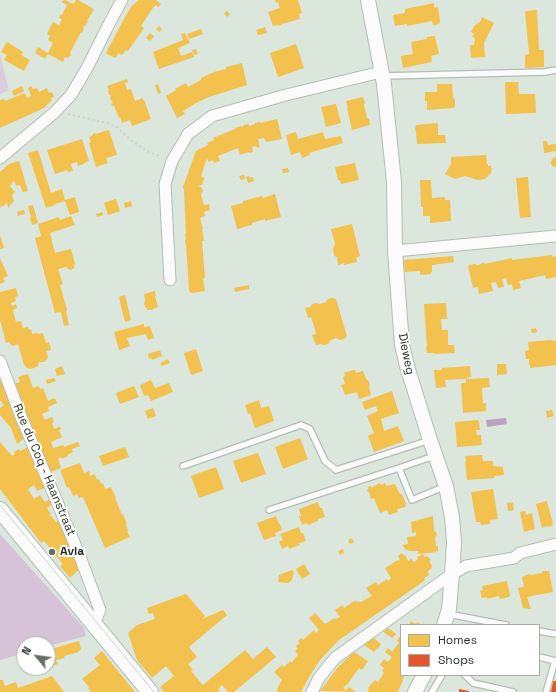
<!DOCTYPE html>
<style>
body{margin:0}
#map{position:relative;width:556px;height:692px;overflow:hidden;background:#dbe7dc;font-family:"Space Grotesk",sans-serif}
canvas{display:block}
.legend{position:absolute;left:400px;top:624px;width:140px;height:52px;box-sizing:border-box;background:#fff;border:1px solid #a8aca9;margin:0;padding:5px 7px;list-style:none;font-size:12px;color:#262f27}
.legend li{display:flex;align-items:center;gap:8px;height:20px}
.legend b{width:20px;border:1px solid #a8aca9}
.north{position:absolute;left:16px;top:636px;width:40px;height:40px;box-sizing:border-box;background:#fff;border:1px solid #a8aca9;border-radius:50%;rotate:299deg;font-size:11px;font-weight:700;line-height:16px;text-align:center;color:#262f27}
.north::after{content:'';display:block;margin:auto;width:14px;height:18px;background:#656f66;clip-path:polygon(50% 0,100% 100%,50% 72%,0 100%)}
</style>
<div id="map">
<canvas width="556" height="692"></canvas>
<ul class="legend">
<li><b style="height:11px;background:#f2c14e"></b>Homes</li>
<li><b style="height:11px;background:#e4572e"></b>Shops</li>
</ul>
<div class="north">N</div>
</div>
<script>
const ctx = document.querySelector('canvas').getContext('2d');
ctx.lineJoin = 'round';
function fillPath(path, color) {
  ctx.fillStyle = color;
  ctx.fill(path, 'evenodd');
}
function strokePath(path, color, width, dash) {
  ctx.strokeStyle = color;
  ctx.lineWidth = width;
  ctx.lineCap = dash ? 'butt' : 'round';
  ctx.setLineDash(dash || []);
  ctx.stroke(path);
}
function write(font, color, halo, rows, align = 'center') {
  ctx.font = font + ' "Space Grotesk",sans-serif';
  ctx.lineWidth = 4;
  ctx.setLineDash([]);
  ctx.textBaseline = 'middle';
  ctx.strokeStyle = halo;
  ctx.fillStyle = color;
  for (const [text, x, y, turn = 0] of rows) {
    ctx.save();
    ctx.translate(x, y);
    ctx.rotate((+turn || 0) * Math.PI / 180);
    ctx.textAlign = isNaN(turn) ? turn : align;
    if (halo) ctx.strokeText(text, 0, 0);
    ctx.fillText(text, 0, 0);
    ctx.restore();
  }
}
fillPath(new Path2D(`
 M0 55 9 90 0 94Z`), '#dccddd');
fillPath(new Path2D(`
 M0 534 84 628 86 636 48 646V644H24V653L0 660Z`), '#d6c3d7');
fillPath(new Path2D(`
 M506 418 507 424 487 427 486 420Z`), '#bca2be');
fillPath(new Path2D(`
 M64 0 67 1 74 4 76 0H78L94 9 87 21 88 22 83 28H84L82 33 81 32 70 53 71 55 69 57 67 58 65 57 63 62 48 54 45 59 35 53 38 47 48 53 53 43 48 40 50 36 47 34 53 22 59 25 62 19 59 18 61 14 62 15 67 5 62 2Z
 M139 0H156L161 4 158 7 156 5 152 9 141 26 144 28 128 51 126 50 122 55 118 53 116 58 107 54 106 53 126 15 132 6Z
 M275 0H298L302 13 299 14 300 19 282 24 280 26 278 25 273 26 268 12 280 8 278 2 276 3Z
 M434 3V8L438 7 440 21 439 24 433 25 432 21 407 26V24L395 26 393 15 405 13V9Z
 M537 10 539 50H544V67L525 68V55L529 54 525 11Z
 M227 11 230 14 227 17 224 13Z
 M482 17 494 23 484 43 485 57 471 58 470 45H474L475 38 472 37 474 34 471 32 475 25 480 22Z
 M159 26 162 29 160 32 156 29Z
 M265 27 267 33 258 35 256 30Z
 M201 29 203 34 189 39 187 34Z
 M150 33 154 36 150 41 146 38Z
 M185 33 190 43 178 48 181 56 192 52 194 57 159 69 153 52 183 40 181 34Z
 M435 36 439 54 431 56 432 62 403 68 401 56 413 54 411 42 427 39V37Z
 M7 42 23 52 21 55 30 60 24 71 4 60 7 55 1 52Z
 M296 44 304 68 278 77 270 53Z
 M196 49 198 54 194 55 192 50Z
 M242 63 247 85 209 97 196 103 183 111 185 114 177 118 166 96 176 90 175 89 186 83 188 87 201 80V78L214 72 226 69V67Z
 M127 79 128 82 125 83 127 90 131 89 135 101 143 98V100H144L151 119 132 126 130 120 122 123 120 117 119 118 114 106H112L111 104 113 103 110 98 111 96 110 95H109L108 91 109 90 107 86Z
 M505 82H518L519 94H535L536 113 506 114Z
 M158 84 161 93 158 94 155 85Z
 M437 84H452L453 98 455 100V106L454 108 427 110V101H425V92H437Z
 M22 86 24 91 14 96 12 91Z
 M31 86 33 89 37 88 39 92 47 88 49 93 52 92 54 97 51 98 52 100 44 108 0 128V100L4 99 5 101 25 93 27 98 31 96 28 88Z
 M363 97 365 103 364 105 367 118 369 119 370 125 352 130 347 108H348L346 101Z
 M336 104 341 123 326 127 321 107Z
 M277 119 282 139 266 142 264 138 258 139 260 147 257 148 256 146 252 147 253 152 249 153V152L240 155 238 148 218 156 220 161 214 163 213 160 208 162 207 158 201 176 203 177 204 179 202 185 198 186 201 187 203 190 202 193 201 195 204 205 209 204 210 210 204 212 205 216 200 218 203 229H202L204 241H202L205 278H203L205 291 191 293 189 290 186 245 185 240H186L185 234H186L184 190 183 187 196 151 208 145 207 143 214 140 213 138 235 129V128L241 126 242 127 244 125 249 124V126L255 124V123L260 122 261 123Z
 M438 123V135H445L446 143 417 144 416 132 415 129 416 125Z
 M109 130 117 155 106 158 108 163 96 167 89 143 91 142 89 137 92 136 93 134 95 133 96 134 104 131H106Z
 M296 132 298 139 323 132 325 139 341 136 343 143 309 153 310 155 302 158 300 152 291 155 286 135Z
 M82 139 89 161 84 163V164L78 166 77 162 71 164 73 171 68 172 67 170 55 174 47 150Z
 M543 141H547L548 145 556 144V151L544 153Z
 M38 150 51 193 62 189 65 200 75 197 79 212 70 215 65 201 55 204V205L46 208 28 153Z
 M486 155 487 164H488V166H491V168H492L491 173 485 179 478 180 465 176 455 179 445 174 451 164V157Z
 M554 157H556V167L552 166 551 162 552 159 554 158Z
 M19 161 28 191 23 192 20 185 16 186 14 180 10 186 15 192 12 195 14 201 8 208 7 202 3 207 2 205 0 208V172L9 164Z
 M355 163 359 180 341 184 340 180H338L335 167Z
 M288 168 289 172 283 173 282 169Z
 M244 175 245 179 241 180 239 176Z
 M249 176 250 178 253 177 254 181 248 183 246 177Z
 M528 177 531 217 520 218 516 178Z
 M420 180H431L432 198 445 197V200H450L451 221 430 223V216H423V207H421Z
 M275 194 281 217 265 221V219L252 223V225L237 229 231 206 243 203V201L262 196 263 198Z
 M116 199 120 211 108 215 104 203Z
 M131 201 132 206 125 208 124 203Z
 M33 205 38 223 32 225 30 218 31 217 28 206Z
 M24 210 25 214 18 216 17 212Z
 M103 212V215L97 217 96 214Z
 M71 216 75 225 50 233 55 253 71 249 75 264 74 265V268L71 270 68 269 66 267 58 269 63 284 60 285 67 310 66 311 69 325 64 326 61 312 55 313 35 238 41 236 38 224 59 217 60 220Z
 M352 224 360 256 356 258 357 262 344 265V263L338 265 337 259 338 257H336L334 255 333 249 335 244 331 229Z
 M0 235 4 248 0 249Z
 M552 255V257L556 256V277L546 279 545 275 519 281 521 288 513 290 512 284 508 285 506 278 502 279 504 287 498 288 496 282 491 283 493 291 479 294 478 287 473 288 468 266H469V265L476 264V265H479L480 264 484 263 485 264 512 258V260Z
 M453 256 454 262 432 265V272L431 273V274L420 275V271L405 272 404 260Z
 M0 258 8 276 3 278 5 282 0 284Z
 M249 285V289L235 292 234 288Z
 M16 288 18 296 15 297 16 301 11 303 12 306 16 304 17 308 13 310 16 322 21 321 23 328 28 327 29 330 31 329 32 334 37 333 38 334 43 333 46 343 49 342 51 350 46 351 48 357 46 360 44 362H39L38 366 34 368 29 369 26 367 25 365H24L18 344 13 346 10 344V342L6 343 0 320V292Z
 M155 291 156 296H155L158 307 153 309V310H147V308L145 307 144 303 145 301 144 294Z
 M125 295 131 320 125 322 119 297Z
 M332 298 336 299 347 336 344 339 340 340 336 338 331 340 328 344 324 345 321 344 316 345 312 335 316 334 314 326 311 317 308 318 305 308 310 307 312 304 316 303 320 304 326 302 328 299Z
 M446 303 447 319H441L442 330H448V345H454L455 353 434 354V353H427L426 347H427L424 304Z
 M144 324V327L150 326 154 338 148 340 146 334 127 338 130 346 119 350 114 332Z
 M536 328 537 332 532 333 531 329Z
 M550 340 556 341V365L530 368V365H529V359H526L525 351 529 350 528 342Z
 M196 349 203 371 191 375 184 353Z
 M160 350 162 356 152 360 151 358 149 359 148 354Z
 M168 359 170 363 162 366 160 363Z
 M497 364H506L507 374 497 375Z
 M62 366 65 374 57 376 55 369Z
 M470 366 471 377H467V379L489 378 490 387 482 388 483 403H486V411L463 413 461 383H466V379L445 380 446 387 436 388 434 370H442V368Z
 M353 370H355L356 373 363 371 366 379 368 380 370 385 369 387 371 395 359 399 357 392 345 395 341 385 345 384 343 377 345 376 344 373Z
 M28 374 33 388 39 386 40 389 43 388 48 401 55 398 57 403 48 407 49 411 42 414 45 420 52 417 54 422 52 423 54 429 60 427 61 429 59 430 62 437 51 442 53 448 63 445 64 447 78 442 80 446 72 449 73 452 67 455 68 456 62 459 61 457 58 459 61 468 48 473 11 385 20 382 18 377Z
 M54 378 56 381 47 384 46 380Z
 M1 380 7 389 5 391 11 399 15 409 12 411 20 421 26 437 17 444 11 428 0 415V408L4 405 0 400V381Z
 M151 380 155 388 169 383 173 392 151 401 148 395 144 396 140 385Z
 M134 386 139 397 120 404 116 393Z
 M392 391 399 413 381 419 384 431 398 426 404 441 374 452 368 436 374 433 367 416 378 411 376 406 365 410 362 402Z
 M259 400 261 408 269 406 274 421 255 428 250 413 248 414 245 405Z
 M153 408 156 416 148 419 145 411Z
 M552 410 554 416 547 418 546 411Z
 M478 420 479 421 480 430H476L477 435H481L482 445 457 447 455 422Z
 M300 438 308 459 283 469 275 447Z
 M0 442 12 456 15 454 14 452 19 449 20 451 28 447 31 455 33 454 47 487 37 491 34 485 28 489 34 499 40 495 45 502 52 498 54 503 47 508 51 514 49 515 50 516H51L56 522 61 519 82 567 70 578 60 566 63 564 61 562 44 541 41 543 0 489Z
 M125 447 129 457 103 466 99 456Z
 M258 453 266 474 241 483 233 461Z
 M482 455 483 461H493V466L503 467 504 475 494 476V478L467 480 465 461H466L465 456Z
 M80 463 84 473 89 471 90 476 95 474 97 480 99 479 101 484 103 483 105 489 111 487 116 498H115L122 515 123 514 127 524H126L128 531H127L130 537 105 548 83 497 79 498 77 494 73 496 69 487 67 488 60 470Z
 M216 467 224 489 199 498 191 476Z
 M380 483 381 485 385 483 386 486 395 484 399 493 401 494 403 496 406 504 405 507 397 509 398 512 389 515 387 510 380 513 374 498 371 499 369 492 367 491 369 486 372 487Z
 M493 489 498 519 490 520V524L481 525 480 522H476L471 492Z
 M547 501 553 524 552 525V526L548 527 547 526 542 528 536 504Z
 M318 502 320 508H322L325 517 318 519V521L308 525 307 523 302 525 299 516H301L299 509Z
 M513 502 514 510 508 511 507 503Z
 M525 511 526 515 532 513 535 529 524 532 520 512Z
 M276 516 279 524H280L282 530 275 533 276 536 264 540 257 523Z
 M433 516 434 531 436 532 437 536 435 537 436 546H438V551H436L437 552 418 554V551H409L408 550H406L402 545 408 544 407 537 416 536V532L412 533 411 522Z
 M299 527 301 533H303L306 541 299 543 300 545 289 549 288 546 282 549 279 541 283 540 280 534Z
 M352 538 354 542 350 544 348 540Z
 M343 549 344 553 340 555 338 551Z
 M402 553 404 556 405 555 408 561 411 559 414 562 418 559 417 557 423 554 425 557 427 556 431 560 429 561 432 566 431 569 428 571 429 575 424 578 425 580 417 586 339 640 320 660 309 677 301 692H277L278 687 282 680 274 672 282 665 284 667 290 661 291 663 298 655 295 651 298 649 296 646 300 643 298 641 301 638 303 640 314 630 316 633 319 630 309 618 315 613 325 624 335 618 336 619 340 617 335 610 343 605 344 608 354 601 361 602 372 596 366 588 376 582 378 585 387 579 388 581 391 578 385 568 398 560 399 561 400 560 398 556Z
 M304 564 310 574 302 579 296 569Z
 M292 570 294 572 292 580 288 583 278 582 279 575Z
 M542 571H549L553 592 527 597 531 609 523 608 518 588 524 587 522 577 529 574 531 575 542 573Z
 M507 581 510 595 509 597 500 599 499 596 487 599V597L482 598 480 591 483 590 482 586Z
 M186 594 205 616 202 619 223 610 227 615 189 647 197 657 188 664 193 670 191 671 203 685 245 650 253 659 267 647 276 657 234 692H228L222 685 218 689 220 692H164L160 687 174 676 166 666 152 678 137 660 128 633 137 625 155 619 153 613 149 614 147 608Z
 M411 621 416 624 417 622 422 625H409Z
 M388 628 396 634 392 638 383 632Z
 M401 635V675H405L402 680 403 681 398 691 396 692H367L369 689 368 688 375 680 378 682 384 673 382 671 384 668 380 665 384 659 388 662 392 657 385 652 388 648 392 652 399 643 397 641Z
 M374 638 381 644 378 649 377 648 374 652 364 645Z
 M79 641 81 649 78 652 64 656 65 658 56 660 58 664 48 667V650Z
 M102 651 122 676 135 692H91L88 688 89 687 82 679 100 665 94 658Z
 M354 652 368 661 362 670 359 668 347 685H346L343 688 346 690 349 687 356 692 320 691 338 667Z
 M52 676 64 692H0V680H3L5 686 16 682 18 688Z`), '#f2c14e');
fillPath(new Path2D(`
 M553 681H556V692H551Z
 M459 689 469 691V692H459Z`), '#e4572e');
const service = new Path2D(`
 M383 76 545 72 556 70
 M183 466 301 425 310 429 325 461 336 470 430 440
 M399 468 434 456
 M269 510 399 468 412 500 446 486
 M448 614 506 625
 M539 631 556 634
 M539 657 556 661
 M465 675 473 683 513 692
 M432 692 442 675
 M546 692 555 661`);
const minor = new Path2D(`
 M0 158 55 112 71 95 87 68 109 24 122 0
 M395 251 556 236
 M170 280 165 184 172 161 188 134 212 116 286 95 381 72
 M0 361 22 419 79 554 100 610 94 624
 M312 692 319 678 335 658 452 574 466 566 514 558 520 553 556 544`);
const tertiary = new Path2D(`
 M368 0 384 84 394 182 395 251 402 345 407 366 430 440 446 486 452 517 454 542 452 574 449 609 444 625
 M415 692 424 675`);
const secondary = new Path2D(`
 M0 510 150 692`);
strokePath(service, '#b3bdb4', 8);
strokePath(minor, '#b3bdb4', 13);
strokePath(tertiary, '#b3bdb4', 16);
strokePath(secondary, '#b3bdb4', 18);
strokePath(new Path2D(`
 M68 114 107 123 117 127 132 141 147 151 162 157`), '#cfd3d0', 2, [2, 3]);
strokePath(service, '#fafbfa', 5.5);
strokePath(minor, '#fafbfa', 11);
strokePath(tertiary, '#fafbfa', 14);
strokePath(secondary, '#fafbfa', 16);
strokePath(new Path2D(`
 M0 505 154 692`), '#cfd3cf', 1);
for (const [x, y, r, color] of [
 [52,552,4,"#656f66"]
]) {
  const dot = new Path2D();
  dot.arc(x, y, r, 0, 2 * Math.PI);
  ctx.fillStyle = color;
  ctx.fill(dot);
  strokePath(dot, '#fff', 1.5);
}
write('12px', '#262f27', '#fff', [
 ["Dieweg",406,354,79],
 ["Rue du Coq - Haanstraat",44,470,67]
]);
write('bold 12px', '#262f27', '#fff', [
 ["Avia",60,552]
], 'left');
</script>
